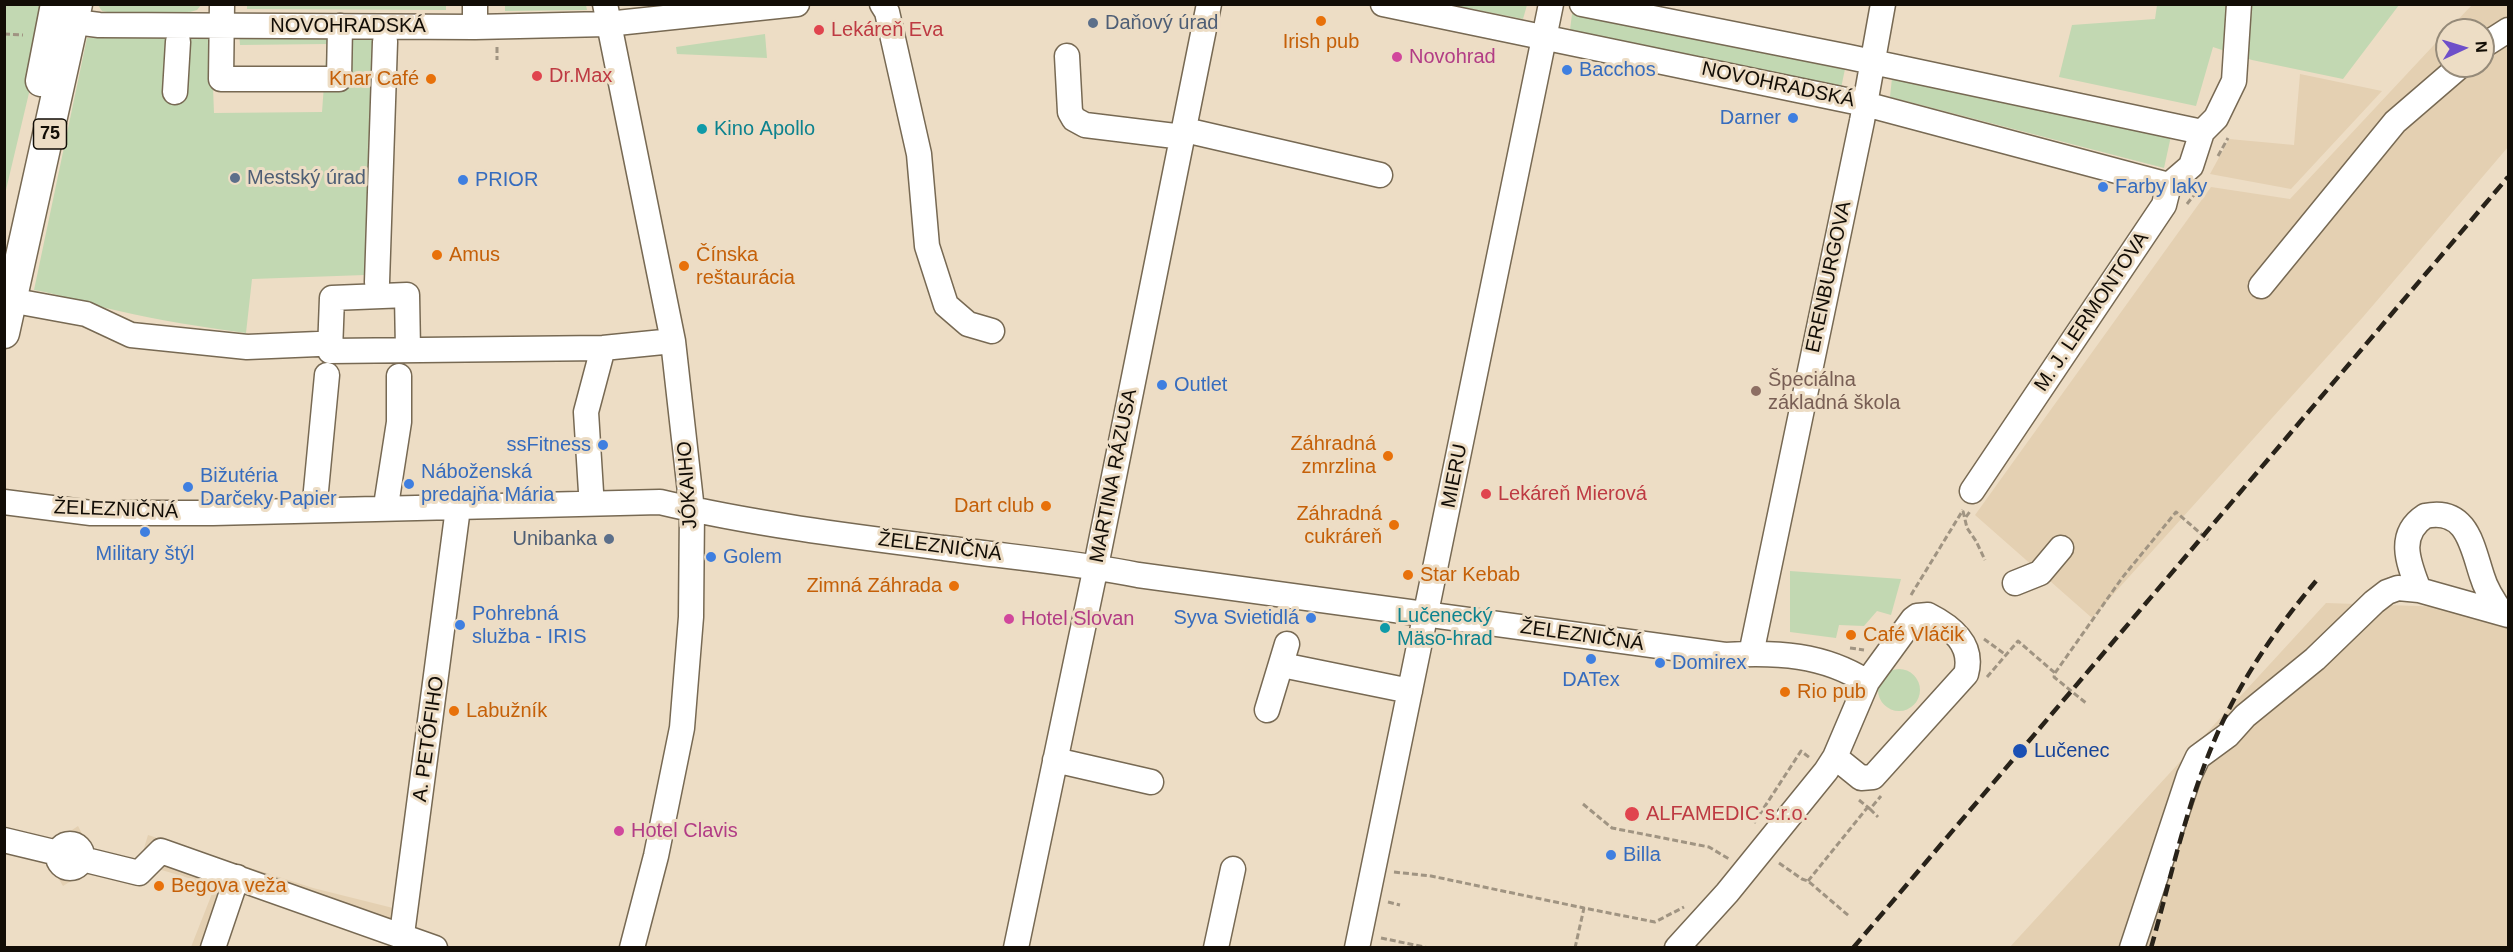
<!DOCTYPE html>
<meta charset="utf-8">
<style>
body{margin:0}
#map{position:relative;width:2513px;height:952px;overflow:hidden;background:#edddc5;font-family:Helvetica,sans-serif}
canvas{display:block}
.frame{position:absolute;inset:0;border:6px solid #120d06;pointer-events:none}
.north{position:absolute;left:2435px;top:18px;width:60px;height:60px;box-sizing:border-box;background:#edddc5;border:2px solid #958a79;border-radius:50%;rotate:86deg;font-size:16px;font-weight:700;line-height:24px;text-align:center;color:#120d06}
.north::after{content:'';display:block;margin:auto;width:21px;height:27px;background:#6e4fc9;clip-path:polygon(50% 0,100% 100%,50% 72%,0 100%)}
</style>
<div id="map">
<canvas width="2513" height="952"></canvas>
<div class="frame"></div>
<div class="north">N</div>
</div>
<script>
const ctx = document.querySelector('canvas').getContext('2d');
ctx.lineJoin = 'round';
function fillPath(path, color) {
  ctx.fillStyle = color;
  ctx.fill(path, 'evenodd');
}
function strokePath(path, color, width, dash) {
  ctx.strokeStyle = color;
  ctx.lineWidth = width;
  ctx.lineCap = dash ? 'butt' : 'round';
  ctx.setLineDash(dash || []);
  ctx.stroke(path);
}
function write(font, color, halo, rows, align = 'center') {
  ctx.font = font + ' Helvetica,sans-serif';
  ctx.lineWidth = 6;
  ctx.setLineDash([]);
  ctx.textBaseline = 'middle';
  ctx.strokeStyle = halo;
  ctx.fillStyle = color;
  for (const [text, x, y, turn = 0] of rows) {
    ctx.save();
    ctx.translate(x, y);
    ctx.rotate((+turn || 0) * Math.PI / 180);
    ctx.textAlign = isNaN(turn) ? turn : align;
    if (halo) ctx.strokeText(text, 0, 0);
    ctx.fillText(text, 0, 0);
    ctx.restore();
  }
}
fillPath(new Path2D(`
 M2472 5H2508V147L2363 317 2092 618 1975 515 2211 187 2290 199 2447 31V66H2483V30H2448Z
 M2300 74 2382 91 2291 189 2210 174 2229 139 2294 145Z
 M2326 603 2508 609V947L2009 948Z
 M78 826 95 858 138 868 148 835 313 888 401 910 399 935 239 888 222 947H191L215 886 155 868 153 878 135 877 92 868 63 886 45 856 48 846Z`), '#e4d0b2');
fillPath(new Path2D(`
 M1523 4 1527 5 1523 19 1452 5Z
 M5 5H45L43 34 5 194Z
 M98 5H201L197 10 190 12H107L102 11Z
 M446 5V10L247 9V5Z
 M505 5H586L587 10 505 11Z
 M2157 5H2399L2343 79 2252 60 2213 47 2196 106 2059 77 2072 25 2155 19Z
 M1572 14 1845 69 1841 88 1570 30Z
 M239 33H375L365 275 252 279 246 333C203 327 161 321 119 311 90 305 63 295 34 290L87 38 211 35 214 113 322 112 327 44 240 45Z
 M765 34 767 58 677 54 676 47Z
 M1892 78 2171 136 2164 168 1890 97Z
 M1790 571 1901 579 1891 615 1877 611 1864 626 1839 625 1836 638 1790 632Z
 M1878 690a21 21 0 1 1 42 0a21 21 0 1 1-42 0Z`), '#c2d8b2');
const minor = new Path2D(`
 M222 4 221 79H339L340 26
 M605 4 673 341 692 510 691 617 682 728 656 856 632 948
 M882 4 887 12 919 154 927 246 946 305 968 324 992 331
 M1383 4 1865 104 2169 185
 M1582 4 1849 57 2202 132
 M60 11 75 22 99 25 475 27 607 24 797 4
 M475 27V4
 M2483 46 2508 30
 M1067 56 1070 112 1074 119 1085 125 1183 137
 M175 92 178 42
 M1185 130 1380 175
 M377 282 385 42
 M2261 286 2395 122 2460 66
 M26 303 86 314 131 335 247 347 318 344
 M408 350 407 295 332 298 330 351 603 348 673 341
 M1972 491 2164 205 2169 185 2191 166 2202 132 2216 118 2234 81 2239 4
 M591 492 586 412 603 348
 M387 499 399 422V376
 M315 501 327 375
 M4 502 91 513H213L660 502C753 524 849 536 944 548 1009 557 1074 562 1138 575L1725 655C1777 652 1823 654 1867 682
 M2015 583 2040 573 2061 548
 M2419 590C2409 564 2396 535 2425 516 2467 507 2472 546 2482 576 2486 590 2494 602 2502 613
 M1751 654 1862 121 1883 4
 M1282 665 1410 691
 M1267 710 1287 644
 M1055 760 1151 782
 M4 840 58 853
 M58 856a12 12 0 1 1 24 0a12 12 0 1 1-24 0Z
 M82 859 139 873 161 851 435 948
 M402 934 458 508
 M213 948 237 877
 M1016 948 1096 566 1209 4
 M1216 948 1233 869
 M1357 948 1551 4
 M1677 948 1727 893 1826 771 1835 757 1867 682 1913 619 1917 616 1928 615C1952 627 1974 645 1966 674L1873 777 1861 778 1835 757
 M2132 948 2189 776 2198 757 2228 735 2245 716 2315 659 2374 602 2387 592 2398 588 2419 590 2508 615`);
const major = new Path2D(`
 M41 81 56 4
 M4 333 77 4`);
strokePath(minor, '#776953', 27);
strokePath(major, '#776953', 33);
strokePath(new Path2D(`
 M4 34 23 35
 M497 47V60
 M2218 156 2228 138
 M2187 204 2198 190
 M1963 511 1967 528 1976 541 1985 560
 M1966 517 1971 510
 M1911 595 1963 510
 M1984 639 2006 655
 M1850 648 1864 650
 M2055 673 2122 578 2176 512 2208 540
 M1987 677 2018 641 2055 673 2054 677 2086 703
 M1859 800 1870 809 1881 796
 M1583 804 1612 828 1709 847 1729 859
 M1870 809 1878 817
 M1754 823 1801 751 1810 758
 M1779 863 1802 879 1808 881 1849 916
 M1394 872 1431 876 1584 908
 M1808 881 1867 808
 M1388 902 1400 905
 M1381 938 1429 948
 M1575 948 1584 908 1655 922 1684 907`), '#a09482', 3, [6, 3]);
strokePath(minor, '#fff', 24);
strokePath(major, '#fff', 30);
strokePath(new Path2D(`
 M1853 948 2508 177
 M2151 948C2170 881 2185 811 2212 746 2237 685 2274 631 2316 581`), '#282219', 4.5, [12, 6]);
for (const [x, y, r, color] of [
 [1321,21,6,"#e8710a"],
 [1093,23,6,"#5c6f8a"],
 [819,30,6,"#e0444e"],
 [1397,57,6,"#d1479c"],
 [1567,70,6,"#3f7fe0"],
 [537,76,6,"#e0444e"],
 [431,79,6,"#e8710a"],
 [1793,118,6,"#3f7fe0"],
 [702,129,6,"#0f9aa8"],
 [235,178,6,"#5c6f8a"],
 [463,180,6,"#3f7fe0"],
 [2103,187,6,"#3f7fe0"],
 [437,255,6,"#e8710a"],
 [684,266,6,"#e8710a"],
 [1162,385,6,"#3f7fe0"],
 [1756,391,6,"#8d6e63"],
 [603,445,6,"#3f7fe0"],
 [1388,456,6,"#e8710a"],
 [409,484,6,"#3f7fe0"],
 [188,487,6,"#3f7fe0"],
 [1486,494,6,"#e0444e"],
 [1046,506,6,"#e8710a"],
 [1394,525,6,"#e8710a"],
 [145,532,6,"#3f7fe0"],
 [609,539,6,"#5c6f8a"],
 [711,557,6,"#3f7fe0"],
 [1408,575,6,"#e8710a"],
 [954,586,6,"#e8710a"],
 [1311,618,6,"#3f7fe0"],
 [1009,619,6,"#d1479c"],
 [460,625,6,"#3f7fe0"],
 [1385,628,6,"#0f9aa8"],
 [1851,635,6,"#e8710a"],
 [1591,659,6,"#3f7fe0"],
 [1660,663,6,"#3f7fe0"],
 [1785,692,6,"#e8710a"],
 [454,711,6,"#e8710a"],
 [2020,751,8,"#1a4fb4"],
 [1632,814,8,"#e0444e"],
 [619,831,6,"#d1479c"],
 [1611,855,6,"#3f7fe0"],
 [159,886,6,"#e8710a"]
]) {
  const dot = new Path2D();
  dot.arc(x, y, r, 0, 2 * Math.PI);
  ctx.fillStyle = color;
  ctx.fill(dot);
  strokePath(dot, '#edddc5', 2);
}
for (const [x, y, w] of [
 [50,134,33]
]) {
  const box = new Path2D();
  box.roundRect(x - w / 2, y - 15, w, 30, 4.5);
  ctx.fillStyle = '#edddc5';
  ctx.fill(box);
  strokePath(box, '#120d06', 1.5);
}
write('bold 18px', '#120d06', null, [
 ["75",50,134]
]);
write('20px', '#4e5e75', '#edddc5', [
 ["Daňový úrad",1105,23],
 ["Mestský úrad",247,178],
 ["Unibanka",597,539,"right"]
], 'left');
write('20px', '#120d06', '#edddc5', [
 ["NOVOHRADSKÁ",348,26],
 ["NOVOHRADSKÁ",1778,85,12],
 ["ERENBURGOVA",1829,277,-78],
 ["M. J. LERMONTOVA",2092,312,-56],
 ["MARTINA RÁZUSA",1114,476,-79],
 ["MIERU",1455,476,-79],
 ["JÓKAIHO",688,485,-94],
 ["ŽELEZNIČNÁ",116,510,2],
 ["ŽELEZNIČNÁ",940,547,7],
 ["ŽELEZNIČNÁ",1582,636,8],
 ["A. PETŐFIHO",429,739,-82]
]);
write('20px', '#be3a42', '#edddc5', [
 ["Lekáreň Eva",831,30],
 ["Dr.Max",549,76],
 ["Lekáreň Mierová",1498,494],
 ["ALFAMEDIC s.r.o.",1646,814]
], 'left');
write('20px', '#c56008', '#edddc5', [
 ["Irish pub",1321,42,"center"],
 ["Knar Café",419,79,"right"],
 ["Amus",449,255],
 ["Čínska",696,255],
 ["reštaurácia",696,278],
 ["Záhradná",1376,444,"right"],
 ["zmrzlina",1376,467,"right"],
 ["Dart club",1034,506,"right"],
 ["Záhradná",1382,514,"right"],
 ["cukráreň",1382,537,"right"],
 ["Star Kebab",1420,575],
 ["Zimná Záhrada",942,586,"right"],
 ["Café Vláčik",1863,635],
 ["Rio pub",1797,692],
 ["Labužník",466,711],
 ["Begova veža",171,886]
], 'left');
write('20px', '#b23c85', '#edddc5', [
 ["Novohrad",1409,57],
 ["Hotel Slovan",1021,619],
 ["Hotel Clavis",631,831]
], 'left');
write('20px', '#366cbe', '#edddc5', [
 ["Bacchos",1579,70],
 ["Darner",1781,118,"right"],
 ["PRIOR",475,180],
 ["Farby laky",2115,187],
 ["Outlet",1174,385],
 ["ssFitness",591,445,"right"],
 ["Náboženská",421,472],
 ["predajňa Mária",421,495],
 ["Bižutéria",200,476],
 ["Darčeky Papier",200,499],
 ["Military štýl",145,554,"center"],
 ["Golem",723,557],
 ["Pohrebná",472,614],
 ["služba - IRIS",472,637],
 ["Syva Svietidlá",1299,618,"right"],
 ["Domirex",1672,663],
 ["DATex",1591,680,"center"],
 ["Billa",1623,855]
], 'left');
write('20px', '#0d838f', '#edddc5', [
 ["Kino Apollo",714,129],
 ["Lučenecký",1397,616],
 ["Mäso-hrad",1397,639]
], 'left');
write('20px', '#785e54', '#edddc5', [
 ["Špeciálna",1768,380],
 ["základná škola",1768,403]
], 'left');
write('20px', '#164399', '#edddc5', [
 ["Lučenec",2034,751]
], 'left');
</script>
